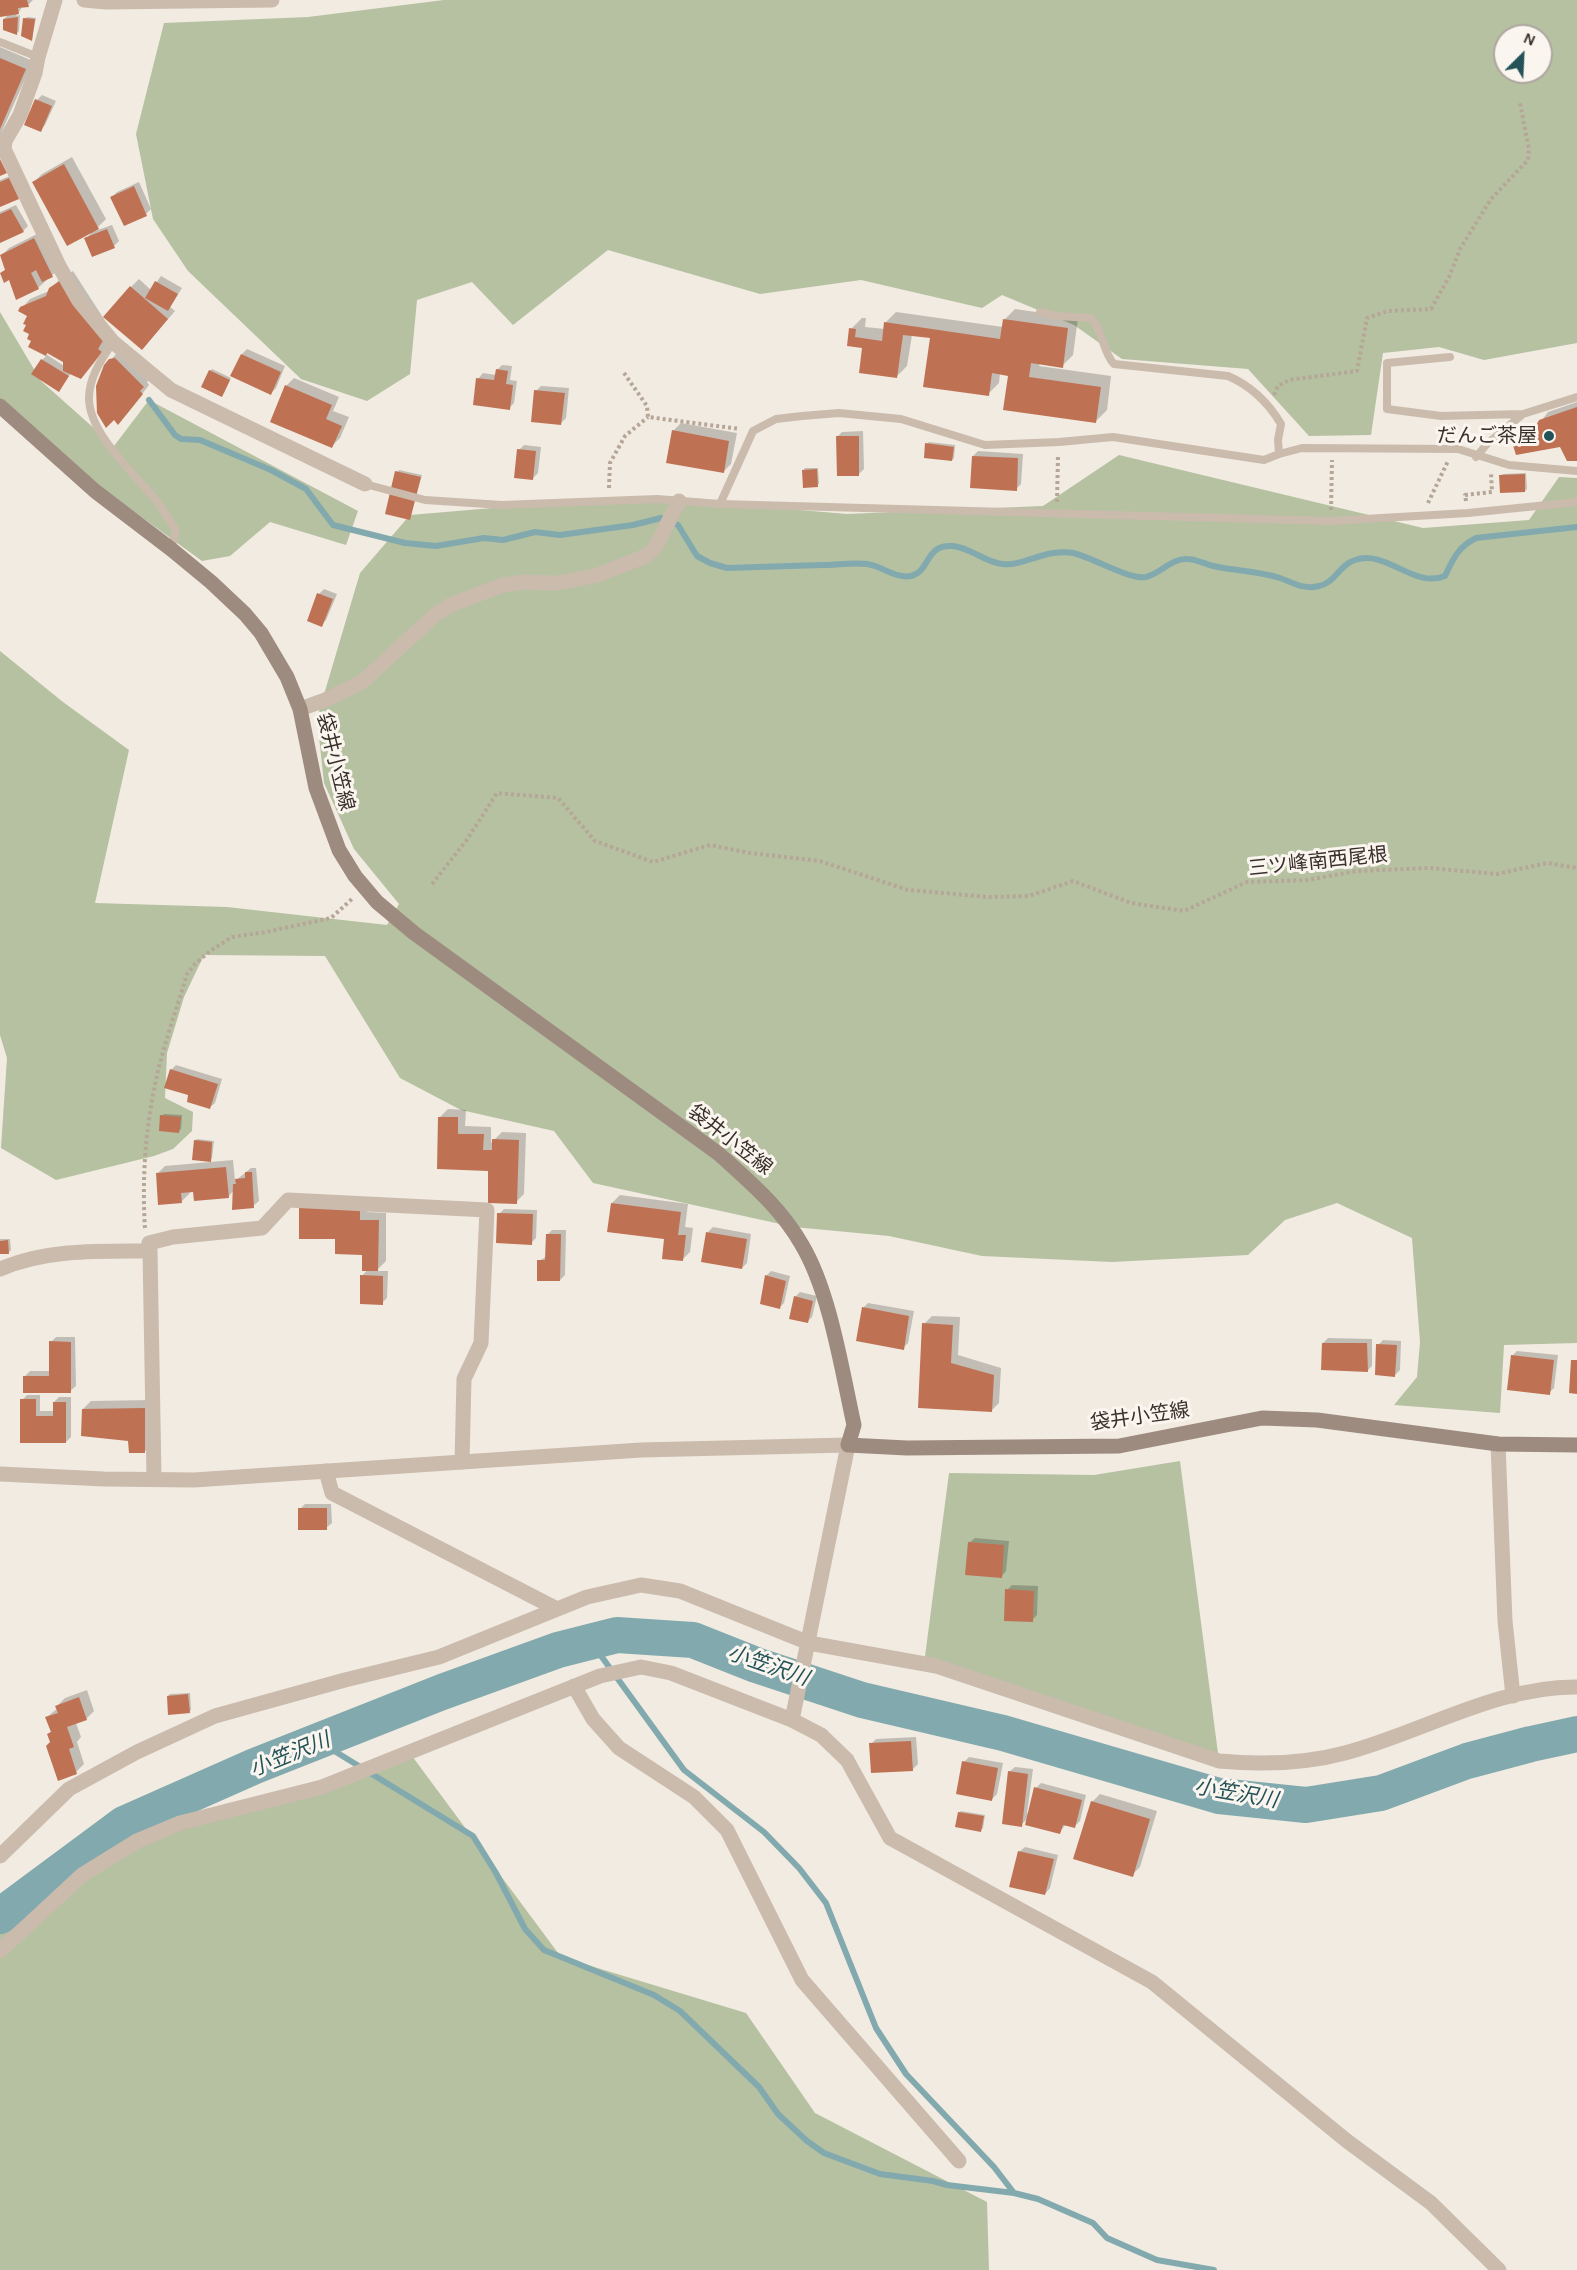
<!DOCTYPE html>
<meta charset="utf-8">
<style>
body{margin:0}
#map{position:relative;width:1577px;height:2270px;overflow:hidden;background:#f2ebe1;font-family:Karla,sans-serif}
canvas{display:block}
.north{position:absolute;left:1493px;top:24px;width:60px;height:60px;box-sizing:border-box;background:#faf5ee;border:2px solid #ada6a0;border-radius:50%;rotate:24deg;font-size:16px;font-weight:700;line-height:24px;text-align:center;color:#39302b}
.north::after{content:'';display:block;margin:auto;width:21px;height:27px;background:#235358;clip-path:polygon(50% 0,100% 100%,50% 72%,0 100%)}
</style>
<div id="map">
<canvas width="1577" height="2270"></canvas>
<div class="north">N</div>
</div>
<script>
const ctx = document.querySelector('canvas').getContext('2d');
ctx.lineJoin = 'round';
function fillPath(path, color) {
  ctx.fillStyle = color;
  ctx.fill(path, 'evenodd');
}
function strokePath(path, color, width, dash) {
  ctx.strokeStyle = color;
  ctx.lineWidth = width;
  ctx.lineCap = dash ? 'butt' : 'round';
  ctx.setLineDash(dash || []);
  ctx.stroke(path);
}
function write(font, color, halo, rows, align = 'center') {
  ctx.font = font + ' Karla,"Noto Sans JP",sans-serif';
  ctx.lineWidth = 6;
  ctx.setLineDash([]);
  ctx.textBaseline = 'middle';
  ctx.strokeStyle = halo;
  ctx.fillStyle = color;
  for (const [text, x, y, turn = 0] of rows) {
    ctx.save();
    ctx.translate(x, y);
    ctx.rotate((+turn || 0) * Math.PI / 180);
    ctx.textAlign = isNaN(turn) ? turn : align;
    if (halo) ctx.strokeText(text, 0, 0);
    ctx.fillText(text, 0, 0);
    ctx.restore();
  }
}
fillPath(new Path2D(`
 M444 0H1577V343L1484 360 1439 347 1383 353 1371 435 1309 436 1248 369 1122 359 1074 325 1002 295 982 308 861 280 760 294 608 250 513 325 472 282 417 300 410 374 367 401 301 379 188 271 153 219 136 134 164 23 308 17ZM1505 36H1541V72H1505Z
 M0 312 41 381 114 446 149 400 358 511 346 545 270 522 230 556 202 561 0 414Z
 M1119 455 1423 528 1529 520 1559 477 1577 478V1343L1504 1345 1500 1413 1394 1405 1417 1377 1420 1342 1412 1238 1337 1203 1285 1220 1248 1255 1112 1262 982 1256 889 1236 794 1227 593 1183 554 1131 461 1110 400 1078 325 956 204 955 184 997 167 1053 165 1098 193 1112 192 1131 173 1149 154 1156 56 1180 1 1148 7 1058 0 1035V651L63 702 129 750 95 903 227 907 387 925 399 904 354 849 324 783 317 718 360 573 410 515 634 496 847 514 1043 506Z
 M1180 1461 1219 1761 924 1664 949 1473 1094 1475Z
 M409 1752 561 1957 746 2013 815 2113 987 2202 989 2270H0V1897L104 1858 189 1821 377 1773Z`), '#b5c1a1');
fillPath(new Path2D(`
 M0 0H33L28 5 23 6 16 16 20 15 19 31 17 33 4 19 9 14 0 16Z
 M27 17 36 18 32 39 25 19Z
 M0 47 33 61 2 131 0 142Z
 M42 95 56 101 45 125 40 130 37 100Z
 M72 157 106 219 98 227 34 182 42 174Z
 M15 174 23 193 18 198 0 206V180Z
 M139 182 151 209 146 214 125 224 112 197 117 192Z
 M16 205 28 226 23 231 0 242V212Z
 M112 225 119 241 114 246 86 239 92 232Z
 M43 231 60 268 38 288 2 273 6 269 1 256 9 248Z
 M73 271 111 330 109 344 89 369 81 377 71 373 59 390 42 360 47 355 30 347 33 341 29 316 22 308 30 299 49 291 59 280ZM48 352 64 361V366L46 354Z
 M161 276 182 288 170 307 175 311 150 340 131 287 139 279 151 290Z
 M1015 309 1078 318 1073 355 1062 366 1040 363 1039 366 1111 376 1107 410 1096 421 1010 374 1000 373 999 383 988 394 931 337 912 335 907 366 896 377 864 346 849 344 851 329 862 318H866L865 327 885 329V323L896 312 1003 327 1004 320Z
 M247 349 285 366 276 388 271 393 242 354Z
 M119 351 151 378 147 382 149 385 126 415 105 366Z
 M502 365 512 366 510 380 517 381 514 403 509 408 478 379 483 373 496 375 497 370Z
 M212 369 231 378 224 393 210 371Z
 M294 378 339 397 333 411 349 417 340 438 332 446 286 386Z
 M541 386 569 388 566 418 561 423 536 391Z
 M1577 402V459L1561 446 1513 439 1521 431 1537 427 1548 412Z
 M681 423 737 433 731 464 723 472 673 431Z
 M863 431 864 469 859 474 837 437 842 432Z
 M929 442 955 445 954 458 952 460 927 444Z
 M524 445 541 447 538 473 533 478 519 450Z
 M978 451 1023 454 1021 484 1016 489 973 456Z
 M805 468H818L819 483 817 486 803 471Z
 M399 470 422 475 410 518 397 472Z
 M1526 473 1527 489 1525 491 1501 476 1503 474Z
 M324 589 337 594 326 620 321 625 319 594Z
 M176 1065 222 1079 215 1103 209 1108 190 1094 171 1070Z
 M448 1109 466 1110 465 1126 491 1127V1143L502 1132 526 1133 524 1194 516 1202 490 1169 440 1117Z
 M164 1114 182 1115 181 1129 179 1131 162 1116Z
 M197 1139 214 1141 212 1158 210 1160 195 1141Z
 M233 1160 235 1181 251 1168H256L259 1201 253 1206 234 1190 228 1197 189 1190 190 1193 182 1201 157 1174 165 1166Z
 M620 1195 688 1204 685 1227 693 1228 690 1252 682 1260 666 1238 612 1203Z
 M367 1200V1212L386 1213V1261L376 1271H388L387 1298 382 1303 362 1276 368 1269 363 1253 336 1238Z
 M504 1209 537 1210 536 1238 531 1243 499 1214Z
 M713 1227 751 1234 747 1263 742 1268 708 1232Z
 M552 1230H566L565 1275 560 1280 539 1261 547 1256V1235Z
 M0 1239H10L11 1250 9 1252 0 1253Z
 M771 1271 790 1276 784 1303 779 1308 766 1276Z
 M800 1292 817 1296 812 1317 807 1322 795 1297Z
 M868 1303 914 1311 908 1343 903 1348 863 1308Z
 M932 1316 960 1317 958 1355 1001 1368 999 1403 991 1411 919 1407 924 1324Z
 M56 1337H75L76 1386 70 1391 25 1376 30 1371H51V1342Z
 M1328 1338 1372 1339V1366L1367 1371 1323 1343Z
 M1383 1340 1401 1341 1400 1370 1395 1375 1378 1345Z
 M1517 1351 1558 1355 1554 1388 1549 1393 1512 1356Z
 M27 1395H40V1411H54V1402L59 1397H71V1437L66 1442H22V1400Z
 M152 1400V1444L144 1452 130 1439 83 1409 91 1401Z
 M305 1504H331L332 1523 326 1528 300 1509Z
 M975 1538 1009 1541 1006 1571 1001 1577 969 1543Z
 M1012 1585 1038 1586 1037 1615 1032 1620 1007 1590Z
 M87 1690 94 1711 86 1719 76 1723 81 1737 77 1742 84 1764 76 1772 51 1743 48 1734 52 1731 47 1717 58 1708 57 1706 65 1698Z
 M190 1693 191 1710 189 1712 168 1696 170 1694Z
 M916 1737 918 1764 912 1770 871 1744 876 1739Z
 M969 1757 1003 1763 997 1794 992 1799 964 1762Z
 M1015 1767 1033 1769 1027 1813 1029 1814 1036 1788 1041 1783 1086 1795 1080 1821 1075 1826 1066 1824 1060 1832 1028 1818 1021 1825 1009 1772Z
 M1100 1794 1157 1811 1140 1867 1132 1875 1092 1802Z
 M961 1811 985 1815 983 1828 981 1830 959 1813Z
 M1025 1847 1058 1855 1050 1888 1045 1894 1019 1852Z`), '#0003');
strokePath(new Path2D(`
 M149 400 175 435 181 439 200 440 271 470 306 489 333 525 405 543 436 546 484 538 503 540 535 532 560 535 633 525 661 518 678 525 697 556 710 563 727 568C759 567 790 566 822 565 837 565 853 562 867 564 882 566 896 579 911 576 930 572 925 544 952 546 970 547 984 562 1002 564 1023 567 1046 548 1073 553 1092 557 1129 580 1146 577 1160 574 1172 558 1187 559 1196 559 1205 564 1213 566 1235 571 1259 571 1280 578 1294 583 1304 590 1319 586 1335 583 1339 565 1355 560 1386 549 1414 589 1445 576 1453 559 1458 547 1476 538L1577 527
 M591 1642 684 1770 764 1832 799 1868 826 1903 876 2028 906 2074 994 2167 1014 2193
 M318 1741 473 1836 496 1873 525 1929 544 1950 654 1995 680 2011 759 2087 778 2114 807 2141 824 2153 880 2174 933 2181 947 2185 1014 2193 1038 2199 1093 2223 1107 2238 1157 2260 1214 2270`), '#82aaae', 6);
strokePath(new Path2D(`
 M0 1916 124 1824 255 1766 442 1692 558 1650 617 1635 693 1640 756 1665 862 1700 1003 1733 1219 1796 1306 1805 1381 1793 1467 1761 1531 1744 1577 1734`), '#82aaae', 36);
fillPath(new Path2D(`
 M0 0H27L29 7 18 8 19 14 0 17Z
 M18 17 17 35 3 30V19Z
 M23 18 35 19 32 41 21 36Z
 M0 58 26 69 0 129Z
 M35 99 52 106 41 132 24 125Z
 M0 159 7 173 0 176Z
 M64 164 99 229 67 246 32 182Z
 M9 178 19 199 0 207V182Z
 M134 186 147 216 124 226 110 197Z
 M11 209 24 232 0 243V214Z
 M107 229 115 248 92 257 84 238Z
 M34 238 53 277 42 282 36 270 31 273 39 289 16 300 9 280 4 283 0 273 5 270 0 255Z
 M64 278 104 339 98 349 102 352 81 379 63 371V362L47 353 46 356 28 347 31 341 27 339 29 334 23 331 26 325 23 324 27 316 18 311 20 307 46 296 49 288Z
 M155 281 178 294 168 311 145 298Z
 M130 286 168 319 142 350 103 317Z
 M1003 319 1068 328 1063 368 1031 363 1029 377 1101 387 1096 423 1003 410 1008 376 992 373 989 396 923 387 930 338 903 335 897 378 859 373 862 348 847 346 849 328 856 329 855 337 882 341 884 322 1000 339Z
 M241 354 281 372 271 395 230 376Z
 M115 358 144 387 140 391 143 394 118 425 114 420 106 428 97 413 96 386 104 365 109 359Z
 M41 359 69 376 59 392 31 374Z
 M496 369 508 371 506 384 513 385 510 410 473 405 476 378 494 380Z
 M209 370 230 380 222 397 201 387Z
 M285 385 332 405 326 419 342 426 332 448 270 422Z
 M534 390 565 393 561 425 531 422Z
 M1577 407V461H1567L1560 447 1516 455 1511 439 1532 433 1539 420Z
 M672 430 729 441 724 473 666 463Z
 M836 436H859V476H837Z
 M925 443 954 447 952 461 924 458Z
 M517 449 536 451 533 480 514 478Z
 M972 456 1018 458 1017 491 970 488Z
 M817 469 818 487 803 488 802 470Z
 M395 471 421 477 410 520 385 514Z
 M1525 474V492L1500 493 1499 475Z
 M317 593 333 599 322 627 307 621Z
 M170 1069 218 1084 210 1109 187 1102 188 1095 164 1088Z
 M160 1115 181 1117 179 1133 159 1131Z
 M438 1117H458V1134H484L483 1150H492V1139L519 1140 517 1204 488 1203V1171L437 1169Z
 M194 1140 212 1142 211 1162 192 1160Z
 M226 1167 229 1198 194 1201 193 1192 181 1193 182 1203 158 1205 156 1173Z
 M245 1172H252L254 1208 232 1210 233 1184H236L235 1179 245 1178Z
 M611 1203 681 1212 678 1235H686L683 1261 662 1259 664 1239 607 1232Z
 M299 1207 360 1208V1220H379L378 1271H362V1255L335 1254V1239H299Z
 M497 1213 533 1214 532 1245 496 1243Z
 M706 1232 747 1239 742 1269 701 1262Z
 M546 1234H561L560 1281H537V1260H545Z
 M8 1240 9 1254H0V1241Z
 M360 1275 383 1276V1305L360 1304Z
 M765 1275 786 1281 780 1309 760 1304Z
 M794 1296 813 1301 808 1323 789 1319Z
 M862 1307 909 1316 904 1350 856 1341Z
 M922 1323 953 1325 951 1363 994 1375 992 1412 918 1408Z
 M49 1341 71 1342V1393H23V1376H49Z
 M1322 1343H1367L1368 1372 1321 1370Z
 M1376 1344 1397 1345 1395 1377 1375 1375Z
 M1511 1355 1554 1360 1550 1395 1507 1390Z
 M1571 1360H1577V1394L1569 1393Z
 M20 1399H36V1416H53V1402H66V1443H20Z
 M145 1408V1453H129L128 1441 81 1436 82 1409Z
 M298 1508H327V1530H298Z
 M968 1542 1004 1545 1002 1578 965 1575Z
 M1005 1589 1034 1591 1033 1622 1004 1621Z
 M188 1694 190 1713 168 1715 167 1696Z
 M79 1697 87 1720 67 1727 74 1747 69 1749 77 1774 58 1781 46 1746 50 1742 47 1734 51 1732 45 1717 58 1713 55 1706Z
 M911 1741 913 1771 871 1773 869 1743Z
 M962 1761 998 1768 992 1801 956 1794Z
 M1008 1771 1028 1774 1022 1827 1002 1824Z
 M1034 1787 1082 1800 1075 1828 1063 1825 1060 1834 1025 1825Z
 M1091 1801 1150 1819 1133 1877 1073 1859Z
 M958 1812 984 1816 981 1832 955 1827Z
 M1018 1851 1054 1859 1045 1895 1009 1887Z`), '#bf7153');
strokePath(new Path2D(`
 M624 373 647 406 648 417 740 429
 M1274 395 1278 386 1289 380 1357 371 1367 318 1388 311 1431 309 1449 277 1460 249 1491 199 1528 160 1529 149 1520 103
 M609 488 610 463 625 436 648 417
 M1466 501 1465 495 1492 492 1491 473
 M1057 502 1058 455
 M1428 503 1448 461
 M1331 510 1332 460
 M432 884 466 841 497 793 558 798 595 841 653 862 710 845 750 853 820 861 908 890 989 897 1029 896 1073 881 1131 903 1184 911 1247 882 1307 880 1357 871 1430 868 1497 874 1547 863 1577 868
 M145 1228C142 1183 145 1134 154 1090 161 1051 176 1012 187 974L195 964 210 951 232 937 266 932 331 918 353 898`), '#b6a697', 4, [3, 3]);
strokePath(new Path2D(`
 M0 42 38 57
 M1040 312 1057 316 1091 318C1103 330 1102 351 1114 364L1228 376C1251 386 1268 402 1281 424L1278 440 1279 454
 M113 342C102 359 90 375 89 397 88 434 137 476 159 504 165 513 171 522 176 531L171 549
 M1450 357 1387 363V409L1441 416 1523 414 1487 444 1476 457
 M1523 414 1577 397
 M365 484 425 500 502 505 657 499 720 504 1330 521 1468 513 1577 502
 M720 504 753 431 776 419 802 416 839 413 901 419 985 445 1059 442 1113 437 1264 460 1279 454 1302 448 1458 449 1509 465 1577 471`), '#cabbad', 8);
strokePath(new Path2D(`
 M55 0 38 57 35 73 20 115 5 141 4 149 59 266 79 301 113 342 171 390 365 484
 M300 709 325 700 362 682 435 615 450 605 503 585 523 582 558 583 598 575 646 556 655 548 679 501
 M0 1269C47 1249 100 1251 150 1251
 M1498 1444 1505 1621 1513 1696
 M326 1471 332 1493 557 1609
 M154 1478 150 1251 149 1243 173 1237 262 1228 288 1200 487 1210 481 1343 464 1379 462 1462
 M574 1686 593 1719 619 1748 694 1797 727 1830 802 1980 959 2161
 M792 1720 848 1445
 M0 1856 69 1789 137 1752 215 1716 345 1680 439 1657 587 1597 641 1585 680 1591 809 1643 936 1666 1219 1761C1262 1765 1304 1764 1345 1753 1421 1733 1497 1686 1577 1687
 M0 1951 82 1875 137 1841 180 1823 322 1787 600 1676 641 1667 671 1673 792 1720 821 1735 847 1760 890 1838 1152 1982 1347 2141 1431 2203 1499 2270`), '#cabbad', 15);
strokePath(new Path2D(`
 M84 0 106 2 272 0
 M0 1474 104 1479 194 1480 641 1450 848 1445`), '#cabbad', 15);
strokePath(new Path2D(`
 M0 406 95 491 171 549 211 582 245 614 261 633 287 677 300 709 316 788 339 850 355 876 377 902 414 933 719 1154C750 1182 781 1208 802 1245 830 1292 842 1371 854 1425L848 1445 907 1448 1119 1446 1262 1418 1317 1420 1498 1444 1577 1445`), '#9e8b7f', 15);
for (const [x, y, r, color] of [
 [1549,436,6,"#235358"]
]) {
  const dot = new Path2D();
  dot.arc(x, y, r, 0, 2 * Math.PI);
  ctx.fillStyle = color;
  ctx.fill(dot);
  strokePath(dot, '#faf5ee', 2);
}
write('20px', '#39302b', '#faf5ee', [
 ["だんご茶屋",1537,436]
], 'right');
write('20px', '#39302b', '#faf5ee', [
 ["袋井小笠線",335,762,76],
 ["三ツ峰南西尾根",1318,862,-6],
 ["袋井小笠線",730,1140,38],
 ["袋井小笠線",1140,1417,-8]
]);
write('italic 21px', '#235358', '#faf5ee', [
 ["小笠沢川",768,1666,19],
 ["小笠沢川",290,1755,-22],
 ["小笠沢川",1236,1794,10]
]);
</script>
